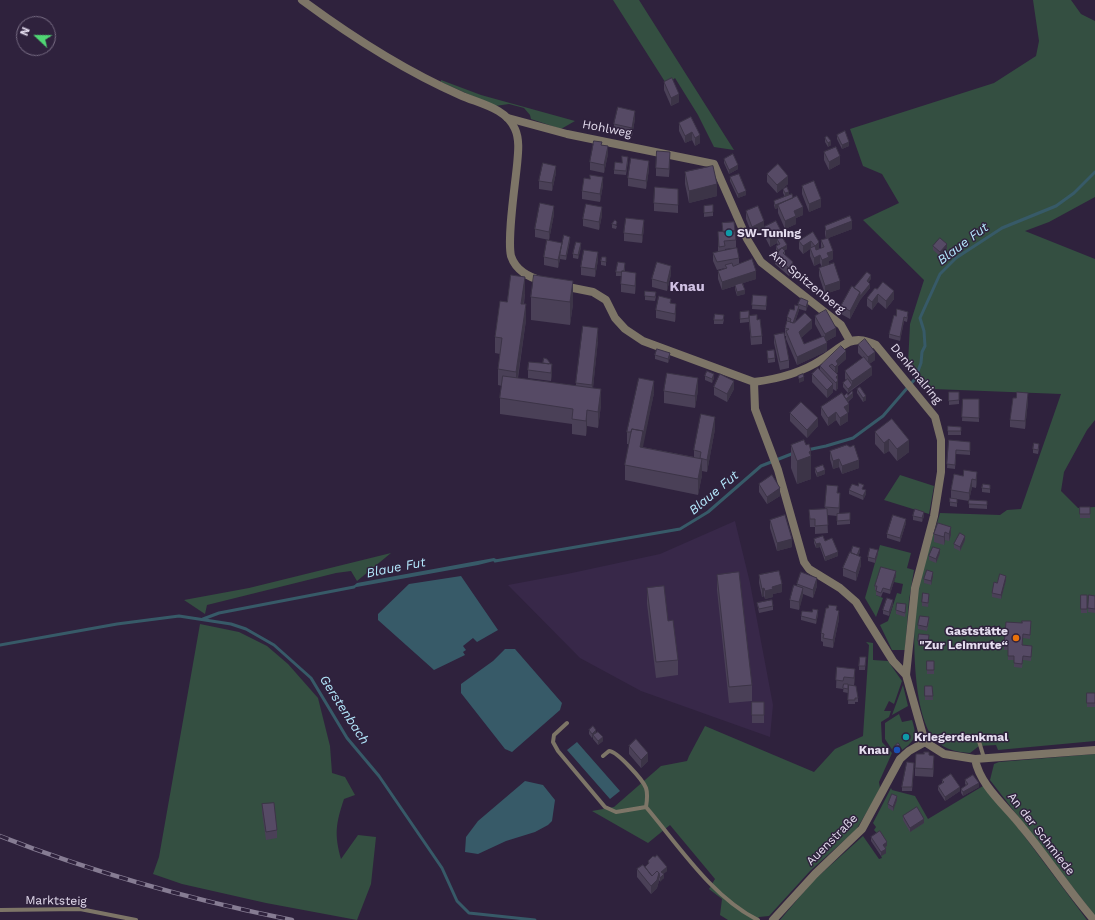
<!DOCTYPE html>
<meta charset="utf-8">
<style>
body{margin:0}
#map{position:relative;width:1095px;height:920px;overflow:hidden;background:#2f223d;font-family:"Work Sans",sans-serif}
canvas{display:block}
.north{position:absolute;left:16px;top:16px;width:40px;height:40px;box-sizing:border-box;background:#2f223d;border:1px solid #786d84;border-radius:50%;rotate:292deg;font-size:11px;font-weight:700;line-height:16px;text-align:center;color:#e5ddef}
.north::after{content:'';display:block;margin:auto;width:14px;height:18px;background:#50d674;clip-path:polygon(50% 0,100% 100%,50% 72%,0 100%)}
</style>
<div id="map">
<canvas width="1095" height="920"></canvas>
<div class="north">N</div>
</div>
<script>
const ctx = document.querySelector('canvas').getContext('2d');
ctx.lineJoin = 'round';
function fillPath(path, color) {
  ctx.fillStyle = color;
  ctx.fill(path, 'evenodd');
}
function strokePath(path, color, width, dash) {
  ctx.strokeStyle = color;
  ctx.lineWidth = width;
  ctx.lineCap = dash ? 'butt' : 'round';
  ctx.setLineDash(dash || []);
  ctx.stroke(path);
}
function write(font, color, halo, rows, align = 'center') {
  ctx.font = font + ' "Work Sans",sans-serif';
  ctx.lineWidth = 3;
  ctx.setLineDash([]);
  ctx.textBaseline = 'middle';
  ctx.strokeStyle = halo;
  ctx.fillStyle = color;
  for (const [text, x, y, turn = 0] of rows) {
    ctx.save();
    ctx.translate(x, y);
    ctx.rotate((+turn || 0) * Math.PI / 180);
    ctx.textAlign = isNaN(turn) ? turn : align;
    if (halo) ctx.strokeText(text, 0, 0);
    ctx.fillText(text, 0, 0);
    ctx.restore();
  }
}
fillPath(new Path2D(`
 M735 521 750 583 773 705 770 737 641 691 580 658 508 585 567 574 660 554Z`), '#382849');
fillPath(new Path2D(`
 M613 0H639L734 150 714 147 698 115 675 78 667 85Z
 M1033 0H1071L1081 14 1095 21V197L1049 222 1025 231 1095 259V420L1087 430 1064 472 1061 491 1078 508 1095 507V741L998 750 996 745 979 746 970 753C957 752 946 750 936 741 912 718 912 627 917 595 922 567 932 540 940 513L1000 515 1007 510 1021 509 1061 394 933 389 908 364 910 324 924 280 863 220 899 203 882 174 863 166 850 129 994 83 1036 56 1039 41Z
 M441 80 481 95 575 121 561 129 531 119 530 115 524 108 509 104 495 106 441 82Z
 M900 475 934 486 929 514 884 500Z
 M880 545 911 553 907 568 914 570 909 600 905 650H892L880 625 888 621 897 593 901 594 903 584 894 582 896 575 877 590 876 595 883 598 876 617 865 598Z
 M391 553 357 581 351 571 336 573 207 605 205 614 184 600 249 588Z
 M200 624 239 632 267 646 288 664 318 698 330 746 332 773 345 777 355 795 344 799C336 823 334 834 341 859L358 835 376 837 371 884 357 920 266 903 182 884 153 874 159 857Z
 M866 642 873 643V660L888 661 902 681 894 704 889 701 884 711H891L889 717 881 722 882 742 892 753 879 782 880 788 871 805 856 830 810 871 769 916 759 917 757 920H728L720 915 722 899 709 889 715 879 670 825 648 843 592 811 614 807 661 766 687 761 689 756 705 726 814 772 835 749 863 736 869 645Z
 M903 685 908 706 892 715Z
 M899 714 902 722 912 720C917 736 916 740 902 750L900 746 893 751 885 739V723Z
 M1095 754V916L990 780 994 764 999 762Z
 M983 786 1016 825 1087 920H780L813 881 863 836 879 859 882 858 881 856 886 853 883 849 887 845 874 830 876 827 873 823 891 788 892 790 915 796 928 819Z`), '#344f41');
fillPath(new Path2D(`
 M494 558 498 560 478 565 351 588 357 583Z
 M461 576 498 630 477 642 473 638 463 646 466 650 463 652 465 655 434 670 378 620V614L409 584Z
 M505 649H515L562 703 560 710 512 752 505 749 461 693V684L493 661Z
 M577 742 620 791 610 799 567 750Z
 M525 781 543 785 555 800 552 821 548 825 535 832 506 841 478 854 465 852 466 837 478 821Z`), '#375a68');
strokePath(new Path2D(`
 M807 450 826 446 853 438 883 416 915 379 921 363 922 352 925 346 924 331 920 318 940 274 956 258 1002 228 1056 206 1074 193 1095 172
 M495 561 680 529 708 512 761 466 794 453
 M203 619 219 613 354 587
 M0 645 117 624 179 616 231 624 246 629 274 645 311 678 347 738 379 776 442 868 457 901 469 913 535 920`), '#375a68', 3);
strokePath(new Path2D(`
 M567 723 554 735 553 742 558 751 605 807 616 812 646 807
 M978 738 984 758
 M603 756 609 751C617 751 643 780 646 788 648 794 647 801 646 807 679 846 712 897 758 920
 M0 910 80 909 136 920`), '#7d7567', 4);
strokePath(new Path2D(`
 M508 118 567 134 714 164 747 239 761 262 841 325 850 341
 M925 742 944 754 975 759 1095 750
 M975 759C980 786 1006 806 1022 827 1047 857 1068 890 1094 920`), '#7d7567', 8);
strokePath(new Path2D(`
 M302 0C352 37 403 70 460 95 480 104 506 108 515 129 520 140 518 154 517 165 515 186 507 238 511 256 516 271 529 277 542 281
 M563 286 593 292 606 300 615 318 625 329 643 341 754 382C778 379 801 373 821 360 830 355 840 346 849 342 859 338 867 341 876 345L935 417 941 440V472L934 516 915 588 906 675 925 742 909 751 900 759 862 829 815 874 773 920
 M754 382 755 409 778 470 804 562 809 569 840 588 856 602 893 661 906 675`), '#7d7567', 8);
const rail = new Path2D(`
 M0 836C95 873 193 900 292 920`);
strokePath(rail, '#867c93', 4.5);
strokePath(rail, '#2f223d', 3, [9]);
fillPath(new Path2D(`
 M664 82 679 102 671 106 664 90Z
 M691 117 700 143 695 146 692 140 685 143 679 131V123Z
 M635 119 632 136 614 132V124Z
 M837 135 849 146 842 149 837 139Z
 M825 138 831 145 828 147 825 142Z
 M602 145 608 154 604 173 590 170V162Z
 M824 152 840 164 829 170 824 160Z
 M670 159 669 177 656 176V168Z
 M724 159 738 169 729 174 724 163Z
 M628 161 626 175 614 174V170L622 163Z
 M649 169 646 189 628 186V178Z
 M685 172 717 196 689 203 685 184Z
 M556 173 552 191 539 189V181Z
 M767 174 788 184 777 193 767 182Z
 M730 177 746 195 738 198 730 181Z
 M590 179 603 185 600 202 582 199V191Z
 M802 186 821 207 809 212 802 194Z
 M783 189 789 195 793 198 803 215 796 218V224L785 229 778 213V208L775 209 774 205V201L785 197 783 193Z
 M678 197V213L654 211V203Z
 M713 205V216L704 217V206Z
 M746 211 764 227 782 237 787 249 785 250V255L793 270 789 276 775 264V256L777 254 776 250V246L778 245 777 243 770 247 764 235V229L752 234 746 219Z
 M554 214 549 240 535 237V229Z
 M602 215 599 230 583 226V219Z
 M612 224 617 226 616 229 612 228Z
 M825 226 852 229 828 238 833 259 829 261V265L822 267 840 289 825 294 819 276V268L822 267 820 263 814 266 810 256V249L803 254 799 249V241L813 232 819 249 821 248V240L826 239 825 234Z
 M644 228 642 243 624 241V233Z
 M718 232 736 240V248L739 258V264L756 279 743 283 745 294 737 296 735 289V286L722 290 718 279V271L725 268 717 270 713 261V253L718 252ZM734 248 725 250V249Z
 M570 240 566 260 560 259 558 268 544 265V257L562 247Z
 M933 246 947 248 940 256 933 250Z
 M581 247 578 259 573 258V254Z
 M598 260 595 277 581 275V267Z
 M601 261H606V266L601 265Z
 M625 267V271L636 281 635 294 621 292V284L622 276H616V272Z
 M671 274 667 291 652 287V279Z
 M871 279 868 282 870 288 860 300 850 319 841 314V306L854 288Z
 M573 281V304L570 325 531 320V297Z
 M877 289 894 299 886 309 878 302 872 310 867 306V298Z
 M525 293 524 304 526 320 518 378 576 386V383L598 340 593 388 601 405 598 428 587 426 586 436 572 434V424L500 414V398L502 386 498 385V369L500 354 495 353V337L507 302Z
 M753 295 767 296 766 310 752 309Z
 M645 296H656L655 301 645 300Z
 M798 304 808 305 806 311 799 309V310L795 322 812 328 801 338 804 344 822 337 815 324V316L836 336 827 341V351L797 365 786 339V336H785V328L787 321V317L798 306Z
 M656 310 676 312 675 322 656 318Z
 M740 312 757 320 762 336V344L751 345 749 322 740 323Z
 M896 316H908L907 322 904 321 900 341 889 338V334Z
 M724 319 723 324H714V320Z
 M774 335 789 360V368L780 370 774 343Z
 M858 345 875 360 869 364 872 375 848 393 843 387V383L846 380 845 379V371L863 358 858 353Z
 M767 351 775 358V362L768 363Z
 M655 355 670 357 668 363 655 359Z
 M846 359 838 366V372L836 373 838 375V388L836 391 833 389V392L827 398 812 382V374L820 370V366Z
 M550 364 552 372 551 381 528 378V370Z
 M705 376 714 378 712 383 705 380Z
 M714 387 734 389 727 402 714 395Z
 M857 389 866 400 863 402 857 393Z
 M698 390 695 408 664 403V391Z
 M949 392H959V404L949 405Z
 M654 393 642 447 694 457V450L715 429 707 472 702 471V475L698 495 625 480V465L629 444H627V432Z
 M848 395 853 397 848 402 849 412H848V421L840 426 836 420 828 426 821 415V407L844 396Z
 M963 399H979V422L962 421Z
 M1028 401 1025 429 1010 427V420Z
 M790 413 818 426 807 438 790 421Z
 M892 419 909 452 897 461 889 451 884 454 875 444V432Z
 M948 426 961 427V435H948Z
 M949 440 970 446V455L956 454 955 469 947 468Z
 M791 445 811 474V479L797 484 791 468Z
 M1039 448 1038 454 1033 453V449Z
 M830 451 859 468 842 474 839 467 833 469 830 459Z
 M815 468 825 474 817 477 815 472Z
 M954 474 977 480 976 488 972 487 969 500 987 501V509L969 508V501L957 499V507L950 506V502L951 498V490Z
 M759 484 780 496 767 504 759 492Z
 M827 485 838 493 840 501 839 514 850 513V524L837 525V516L827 515 828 533 815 534V527H810L809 510 825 509Z
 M982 488 990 489V493L982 492Z
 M849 490H864L866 494 863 500 849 494Z
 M1080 507H1090V518H1080Z
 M913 516H924L922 522 913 520Z
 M770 520 792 547 777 551 770 528Z
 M906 523 900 542 887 538V534Z
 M938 523 951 535 949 541 945 540 944 545 934 542V534Z
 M814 539 825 541 838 556 825 561 820 547 816 548 814 543Z
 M965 540 960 551 954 548V544Z
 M860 552 858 556 861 565 856 581 843 576V568L851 553Z
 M940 553 936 563 929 560V556Z
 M878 554 875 563 868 561V557Z
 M717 575 752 685V701L729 703 717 590Z
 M759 575 782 592 773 594V597L765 599 764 596 762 597 759 583Z
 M896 575 890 594 883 592 881 597 876 595V590H875V586Z
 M933 576 931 585 924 583V579Z
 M1006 580 1001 599 992 597V593L997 583Z
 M797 584 817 586 813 598 803 594 799 610 790 608V600L797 586Z
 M647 588 668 621 678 660V675L656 678 647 604Z
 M1081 595H1087V613H1081Z
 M1089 595 1095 596V613L1088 612Z
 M929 598 928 607 922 606V602Z
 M757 603 773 606V610L759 613Z
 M893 604 889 616 883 614V610Z
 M906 608 905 617 896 614V610Z
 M812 612 818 614 816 624 801 620V616Z
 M839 619 833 648 823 646V642L821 641V633Z
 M929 621 927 631 918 629V625Z
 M1031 621 1030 639 1023 638V645L1032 646 1031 661 1023 660 1022 668 1014 667V660H1008V650H1004V646L1022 623Z
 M929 639 928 647 918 645V641Z
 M866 657 865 670H859V666Z
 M927 661H934V674H927Z
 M837 667 855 677 854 685 858 698V702H855V704H848L849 685H848V693L843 692 844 685 843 689 836 688Z
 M925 686H932L933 700H925Z
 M1087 693H1095V707H1087Z
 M752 702H764V723H752Z
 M589 730 596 733 603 741 598 745 593 739V736L592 738 589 734Z
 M629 746 648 761 641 768 629 754Z
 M894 747 900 749 895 753 894 751Z
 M929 755 934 764 933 777 915 776V768Z
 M914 766 912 791H902V787Z
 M942 780 960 791 945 801 938 790V786L942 783Z
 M965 780 979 787 963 796 961 793V789L966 785 965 784Z
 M897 800 893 811 888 808V804Z
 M262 804 277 830V838L266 840 262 812Z
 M903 816 924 823 910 832 903 820Z
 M871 837 887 846 885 847 886 853 881 856 871 841Z
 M648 861 667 871 663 874 664 878 659 881 657 888 651 894 637 877V869L645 867 648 864Z`), '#4a4057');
fillPath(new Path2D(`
 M679 94V102L671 106V98Z
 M635 111V119L632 136V128Z
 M692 132V140L685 143V136Z
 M700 135V143L695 146V138Z
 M831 141V145L828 147V143Z
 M849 142V146L842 149V145Z
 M608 146V154L604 173V165Z
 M670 152V159L669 177V169Z
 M840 156V164L829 170V162Z
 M649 161V169L646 189V181Z
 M738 165V169L729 174V170Z
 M556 166V173L552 191V183Z
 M788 176V184L777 193V185Z
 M603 177V185L600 202V194Z
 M717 184V196L689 203V191Z
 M746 191V195L738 198V194Z
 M789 192V196L785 197V193Z
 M794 198 778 205V208L775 209V205Z
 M821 199V207L809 212V204Z
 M554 206V214L549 240V232Z
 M602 207V215L599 230V222Z
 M803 207V215L796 218V224L785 229V221L794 211Z
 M644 220V228L642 243V235Z
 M764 221V229L752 234V227Z
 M852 221V229L826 239V231Z
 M782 233V241L777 239V243L770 247V239Z
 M570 237V240L566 260V256Z
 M811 241V248H810V249L803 254V246Z
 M819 242V250L815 254V246Z
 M562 243V251L560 255V259L558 268V260Z
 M581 243V247L578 259V255Z
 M947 244V248L940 256V252Z
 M787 245V249L778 254V250Z
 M833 251V259L829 261V265L822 267V260L827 253Z
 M598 252V260L595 277V269Z
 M820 255V263L814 266V258Z
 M793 262V270L789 276V268Z
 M671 266V274L667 291V283Z
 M756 271V279L722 290V282Z
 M636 273V281L635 294V286Z
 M871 275V279L867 285V281Z
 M525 277V293L521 319V304Z
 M573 281V304L570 325V302Z
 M840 281V289L825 294V286Z
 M870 284V288L860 300 850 319V311L860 292Z
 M745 290V294L737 296V292Z
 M894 291V299L886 309V301Z
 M878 294V302L872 310V302Z
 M808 301V305L806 311V307Z
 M526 304V320L516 388V372Z
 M676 304V312L675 322V314Z
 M799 306V310L792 330V326Z
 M904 317V321L900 341V337Z
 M812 320V328L799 340V332Z
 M598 328V340L592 397V385Z
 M836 328V336L825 342V334Z
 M827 343V351L797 365V357Z
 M846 351V359L838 366V372L835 375V367L836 361Z
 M875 352V360L868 365V357Z
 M670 353V357L668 363V359Z
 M552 364V372L551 381V373Z
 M872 367V375L852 389V381Z
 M714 374V378L712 383V379Z
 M838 375V388L836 391V377Z
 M804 377V381L799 383V379Z
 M698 378V390L695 408V396Z
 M654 381V393L643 447 640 463V447L643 431Z
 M734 381V389L727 402V394Z
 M833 384V392L827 398V390Z
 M852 385V389L848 393V389Z
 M601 389V405L598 428V412Z
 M853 393V397L844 404V400Z
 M1028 393V401L1025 429V421Z
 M866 396V400L863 402V398Z
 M849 404V412L844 415V407Z
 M587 410V426L586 436V421Z
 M836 412V420L828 426V418Z
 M848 413V421L840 426V418Z
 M715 417V429L707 472V460Z
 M818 418V426L807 438V430Z
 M889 439V451L884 454V443Z
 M909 440V452L897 461V449Z
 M811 451V479L797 484V461L809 452Z
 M702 459V475L698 495V479Z
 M839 459V467L833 469V461Z
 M859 460V468L842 474V466Z
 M825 470V474L817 477V473Z
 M977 472V480L976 488V480Z
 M972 479V487L969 501V493Z
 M780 488V496L767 504V497Z
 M866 490V494L863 500V496Z
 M840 493V501L839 516V508Z
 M924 512V516L922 522V518Z
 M906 519V523L900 542V538Z
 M951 527V535L949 541V534Z
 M945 532V540L944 545V537Z
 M965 536V540L960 551V547Z
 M792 539V547L777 551V543Z
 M820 543V547L816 548V544Z
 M860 548V552L856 563V559Z
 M940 549V553L936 563V559Z
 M878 550V554L875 563V559Z
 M838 552V556L825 561V557Z
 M861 557V565L856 581V573Z
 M896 571V575L890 594V590Z
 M933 572V576L931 585V581Z
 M1006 576V580L1001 599V595Z
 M817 578V586L813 598V590Z
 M782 584V592L773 594V597L765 599V591L772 587Z
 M764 588V596L762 597V589Z
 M803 588V596L799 610V602Z
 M893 600V604L889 616V612Z
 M818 610V614L816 624V620Z
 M839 611V619L833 648V640Z
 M855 669V677L854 686V678Z
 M596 730V734L593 735V736L592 738V734Z
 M603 737V741L598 745V741Z
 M900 745V749L895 753V749Z
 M648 753V761L641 768V760Z
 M934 756V764L933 777V769Z
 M979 783V787L963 796V792Z
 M960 787V791L945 801V797Z
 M897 796V800L893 811V807Z
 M924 819V823L910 832V828Z
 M887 842V846L883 848V845Z
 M886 849V853L881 856V852Z
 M667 867V871L661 876V872Z
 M659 873V881L657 888 651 894V886Z
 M664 874V878L660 882V878Z`), '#3c3447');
const building = new Path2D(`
 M672 78 679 94 671 98 664 82Z
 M618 107 635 111 632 128 614 124Z
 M691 117 700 135 695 138 692 132 685 136 679 123Z
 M845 131 849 142 842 145 837 135Z
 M827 136 831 141 828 143 825 138Z
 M594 141 602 142 601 145 608 146 604 165 590 162Z
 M836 147 840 156 829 162 824 152Z
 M657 151 670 152 669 169 656 168Z
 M733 154 738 165 729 170 724 159Z
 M622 156 628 157 626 171 614 170 615 162 622 163Z
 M631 158 649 161 646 181 628 178Z
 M543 163 556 166 552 183 539 181Z
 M778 164 788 176 777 185 767 174Z
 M713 166 717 184 689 191 685 172Z
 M739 174 746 191 738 194 730 177Z
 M590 175 603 177 600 194 582 191 584 178 590 179Z
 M814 181 821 199 809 204 802 186Z
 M655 187 678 189V205L654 203Z
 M787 187 789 192 785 193 783 189Z
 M792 194 793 198 775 205 774 201Z
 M797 196 803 207 794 211 796 216 785 221 778 205Z
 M540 203 554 206 549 232 535 229Z
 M586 204 602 207 599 222 583 219Z
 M713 205V212L704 213V206Z
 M758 206 764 221 752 227 746 211Z
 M850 216 852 221 826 231 825 226Z
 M626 218 644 220 642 235 624 233Z
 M615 220 617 222 616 225 612 224Z
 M776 221 782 233 770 239 764 227Z
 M734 222 735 231 723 232 722 223Z
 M735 231 736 240 724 241 725 246 719 247 718 232Z
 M813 232 819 242 815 246 816 250 824 247 821 240 828 238 833 251 827 253 829 257 822 260 820 255 814 258 810 248 815 246 811 241 803 246 799 241Z
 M564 235 570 237 566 256 560 255Z
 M782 237 787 245 778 250 776 246 780 244 777 239Z
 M940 238 947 244 940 252 933 246Z
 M547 240 562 243 558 260 544 257Z
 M576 242 581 243 578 255 573 254Z
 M737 248 739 258 717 262 713 253Z
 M782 248 785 251 783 253 793 262 789 268 775 256Z
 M584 250 598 252 595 269 581 267Z
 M602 257H606V262L601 261Z
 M752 259 756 271 722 282 718 271 727 268 725 265 732 263 733 266Z
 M618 262 625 263 624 271H622V272H616Z
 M657 262 671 266 667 283 652 279Z
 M834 263 840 281 825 286 819 268Z
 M622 271 636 273 635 286 621 284Z
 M867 272 871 275 867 281 870 284 860 296V292L854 288Z
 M511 275 525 277 521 304H526L516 372 498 369 502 338 495 337 500 301 507 302Z
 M534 275 573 281 570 302 531 297Z
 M883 282 894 291 886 301 878 294 872 302 867 298 875 288 877 289Z
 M742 283 745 290 737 292 735 285Z
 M852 286 860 292 850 311 841 306Z
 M645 291 656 292 655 297 645 296Z
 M753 295 767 296 766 306 752 305Z
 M659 296 671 299 670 303 676 304 675 314 656 310Z
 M801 298 808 301 806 307 798 304Z
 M795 305 799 306 793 323 790 322 791 319 787 317 790 309 794 310Z
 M897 309 908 312 907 318 904 317 900 337 889 334 894 315 896 316Z
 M826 310 836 328 825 334 815 316Z
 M749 311V318L740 319V312Z
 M805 313 812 320 799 332 804 344 824 336 827 343 797 357 786 331 789 329 785 328 787 321 794 323Z
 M715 314 724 315 723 320H714Z
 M757 315V320L760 319 762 336 751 337 749 316Z
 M583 326 598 328 592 385 576 383Z
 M784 333 789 360 780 362 774 335Z
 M865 339 875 352 868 357 858 345Z
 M841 346 846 351 836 361 838 364 835 367 832 364 829 366 838 375 836 377 838 380 836 383 820 366Z
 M657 349 670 353 668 359 655 355Z
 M774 350 775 358 768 359 767 351Z
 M864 357 872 367 852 381 845 371Z
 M544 358 547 359 550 363 549 364 543 363Z
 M529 362 552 364 551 373 528 370Z
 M818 368 833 384 827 390 812 374Z
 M707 371 714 374 712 379 705 376Z
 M667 373 698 378 695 396 664 391Z
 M720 374 734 381 727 394 714 387Z
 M803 374 804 377 799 379 798 376Z
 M503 376 601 389 598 412 587 410 586 421 572 419 573 409 500 398Z
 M639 378 654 381 643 435V431L632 429 631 432H627Z
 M848 379 852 385 848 389 843 383Z
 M860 387 866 396 863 398 857 389Z
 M852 391 853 393 846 399 844 396 847 393 848 395Z
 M949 392H959V400L949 401Z
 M1017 392 1028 393 1025 421 1010 420 1013 398H1016Z
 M842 393 849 404 844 407 848 413 840 418 836 412 828 418 821 407Z
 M963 399H979V418L962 417Z
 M801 402 818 418 807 430 790 413Z
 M701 414 715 417 707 460 700 458 701 452 694 450Z
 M892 419 909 440 897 449 889 439 884 443 875 432Z
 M948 426 961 427V431H948Z
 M632 429 643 431 640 447 702 459 698 479 625 465Z
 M804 440 806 445 809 444 811 451 809 452 811 456 797 461 791 445Z
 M949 440 970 442V451L956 450 955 465 947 464Z
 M1034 443 1039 444 1038 450 1033 449Z
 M847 445 850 447 854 445 859 460 842 466 839 459 833 461 830 451Z
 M823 465 825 470 817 473 815 468Z
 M964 470 977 472 976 480 972 479 969 493 951 490 954 474 963 476Z
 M772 475 780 488 767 497 759 484Z
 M859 483 864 485 862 489 866 490 863 496 849 490 852 484 858 486Z
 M983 484 990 485V489L982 488Z
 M827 485 838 486 837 493H840L839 508 825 507Z
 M950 498 957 499V503L950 502Z
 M969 500 987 501V505L969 504Z
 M1080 507H1090V514H1080Z
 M827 509 828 525 815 526V519H810L809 510Z
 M915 509 924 512 922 518 913 516Z
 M850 513V520L837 521V514Z
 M785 515 792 539 777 543 770 520Z
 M893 515 906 519 900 538 887 534Z
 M938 523 951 527 949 534 945 532 944 537 934 534Z
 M960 533 965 536 960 547 954 544Z
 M823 536 825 541 832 538 838 552 825 557 820 543 816 544 814 539Z
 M853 546 860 548 857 555 851 553Z
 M933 547 940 549 936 559 929 556Z
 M870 548 878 550 875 559 868 557Z
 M850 552 861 557 856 573 843 568Z
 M881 567 896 571 890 590 883 588 881 593 876 591 877 586H875Z
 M927 570 933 572 931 581 924 579Z
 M779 571 782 584 772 587 773 589 765 591 764 588 762 589 759 575Z
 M739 572 752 685 729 687 717 575Z
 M801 572 817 578 813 590 797 584Z
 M1000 574 1006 576 1001 595 992 593 994 582 997 583Z
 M794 585 803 588 799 602 790 600Z
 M664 586 668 621 673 620 678 660 656 662 647 588Z
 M923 593 929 594 928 603 922 602Z
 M1081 595H1087V609H1081Z
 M1089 595 1095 596V609L1088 608Z
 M887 598 893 600 889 612 883 610Z
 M772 600 773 606 759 609 757 603Z
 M897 603 906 604 905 613 896 610Z
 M829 605 837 606 836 610 839 611 833 640 823 638 824 634 821 633 826 608H828Z
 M813 609 818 610 816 620 801 616 802 611 812 612Z
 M920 616 929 617 927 627 918 625Z
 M1022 621H1031L1030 635 1023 634 1022 645 1032 646 1031 657 1023 656 1022 664 1014 663V656H1008V646H1004L1006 622 1022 623Z
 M919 634 929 635 928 643 918 641Z
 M860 657H866L865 666H859Z
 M927 661H934V670H927Z
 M837 667 855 669 854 678 844 677 843 681 836 680Z
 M844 684H848V689L843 688Z
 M849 685 856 686 858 698H855V700H848Z
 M925 686H932L933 696H925Z
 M1087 693H1095V703H1087Z
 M752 702H764V715H752Z
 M593 726 596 730 592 734 589 730Z
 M598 732 603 737 598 741 593 735Z
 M636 739 648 753 641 760 629 746Z
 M898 743 900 745 895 749 894 747Z
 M924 752H929V755L934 756 933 769 915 768 916 754H924Z
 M907 762 914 763 912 787H902Z
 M951 774 960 787 945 797 938 786 944 782 942 780Z
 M973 775 979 783 963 792 961 789 968 784 965 780Z
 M892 794 897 796 893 807 888 804Z
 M274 803 277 830 266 832 262 804Z
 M917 807 924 819 910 828 903 816Z
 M880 831 887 842 883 845 886 849 881 852 871 837Z
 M657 855 667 867 661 872 664 874 660 878 659 873 657 871 652 876 645 867 649 863 648 861 653 856 655 857Z
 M643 865 652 876 657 871 659 873 657 880 651 886 637 869Z`);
fillPath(building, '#564a65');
strokePath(building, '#3c3447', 1);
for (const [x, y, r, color] of [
 [729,233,4,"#0f9aa8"],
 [1016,638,4,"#e8710a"],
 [906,737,4,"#0f9aa8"],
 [897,750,4,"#1a4fb4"]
]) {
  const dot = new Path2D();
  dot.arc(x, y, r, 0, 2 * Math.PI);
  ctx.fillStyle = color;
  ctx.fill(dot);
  strokePath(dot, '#2f223d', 1.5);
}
write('12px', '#e5ddef', '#2f223d', [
 ["Hohlweg",607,129,11],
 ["Am Spitzenberg",807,282,39],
 ["Denkmalring",916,374,51],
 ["An der Schmiede",1041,834,52],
 ["Auenstraße",832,840,-45],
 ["Marktsteig",56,901,1]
]);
write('bold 12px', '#e5ddef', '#2f223d', [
 ["SW-Tuning",737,233],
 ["Gaststätte",1008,631,"right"],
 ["\"Zur Leimrute“",1008,645,"right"],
 ["Kriegerdenkmal",914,737],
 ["Knau",889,750,"right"]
], 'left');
write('italic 13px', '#b4e8fd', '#2f223d', [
 ["Blaue Fut",963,244,-37],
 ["Blaue Fut",714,493,-40],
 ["Blaue Fut",396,568,-11],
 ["Gerstenbach",344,710,57]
]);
write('bold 14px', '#d0c1e3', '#2f223d', [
 ["Knau",687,287]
]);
</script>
